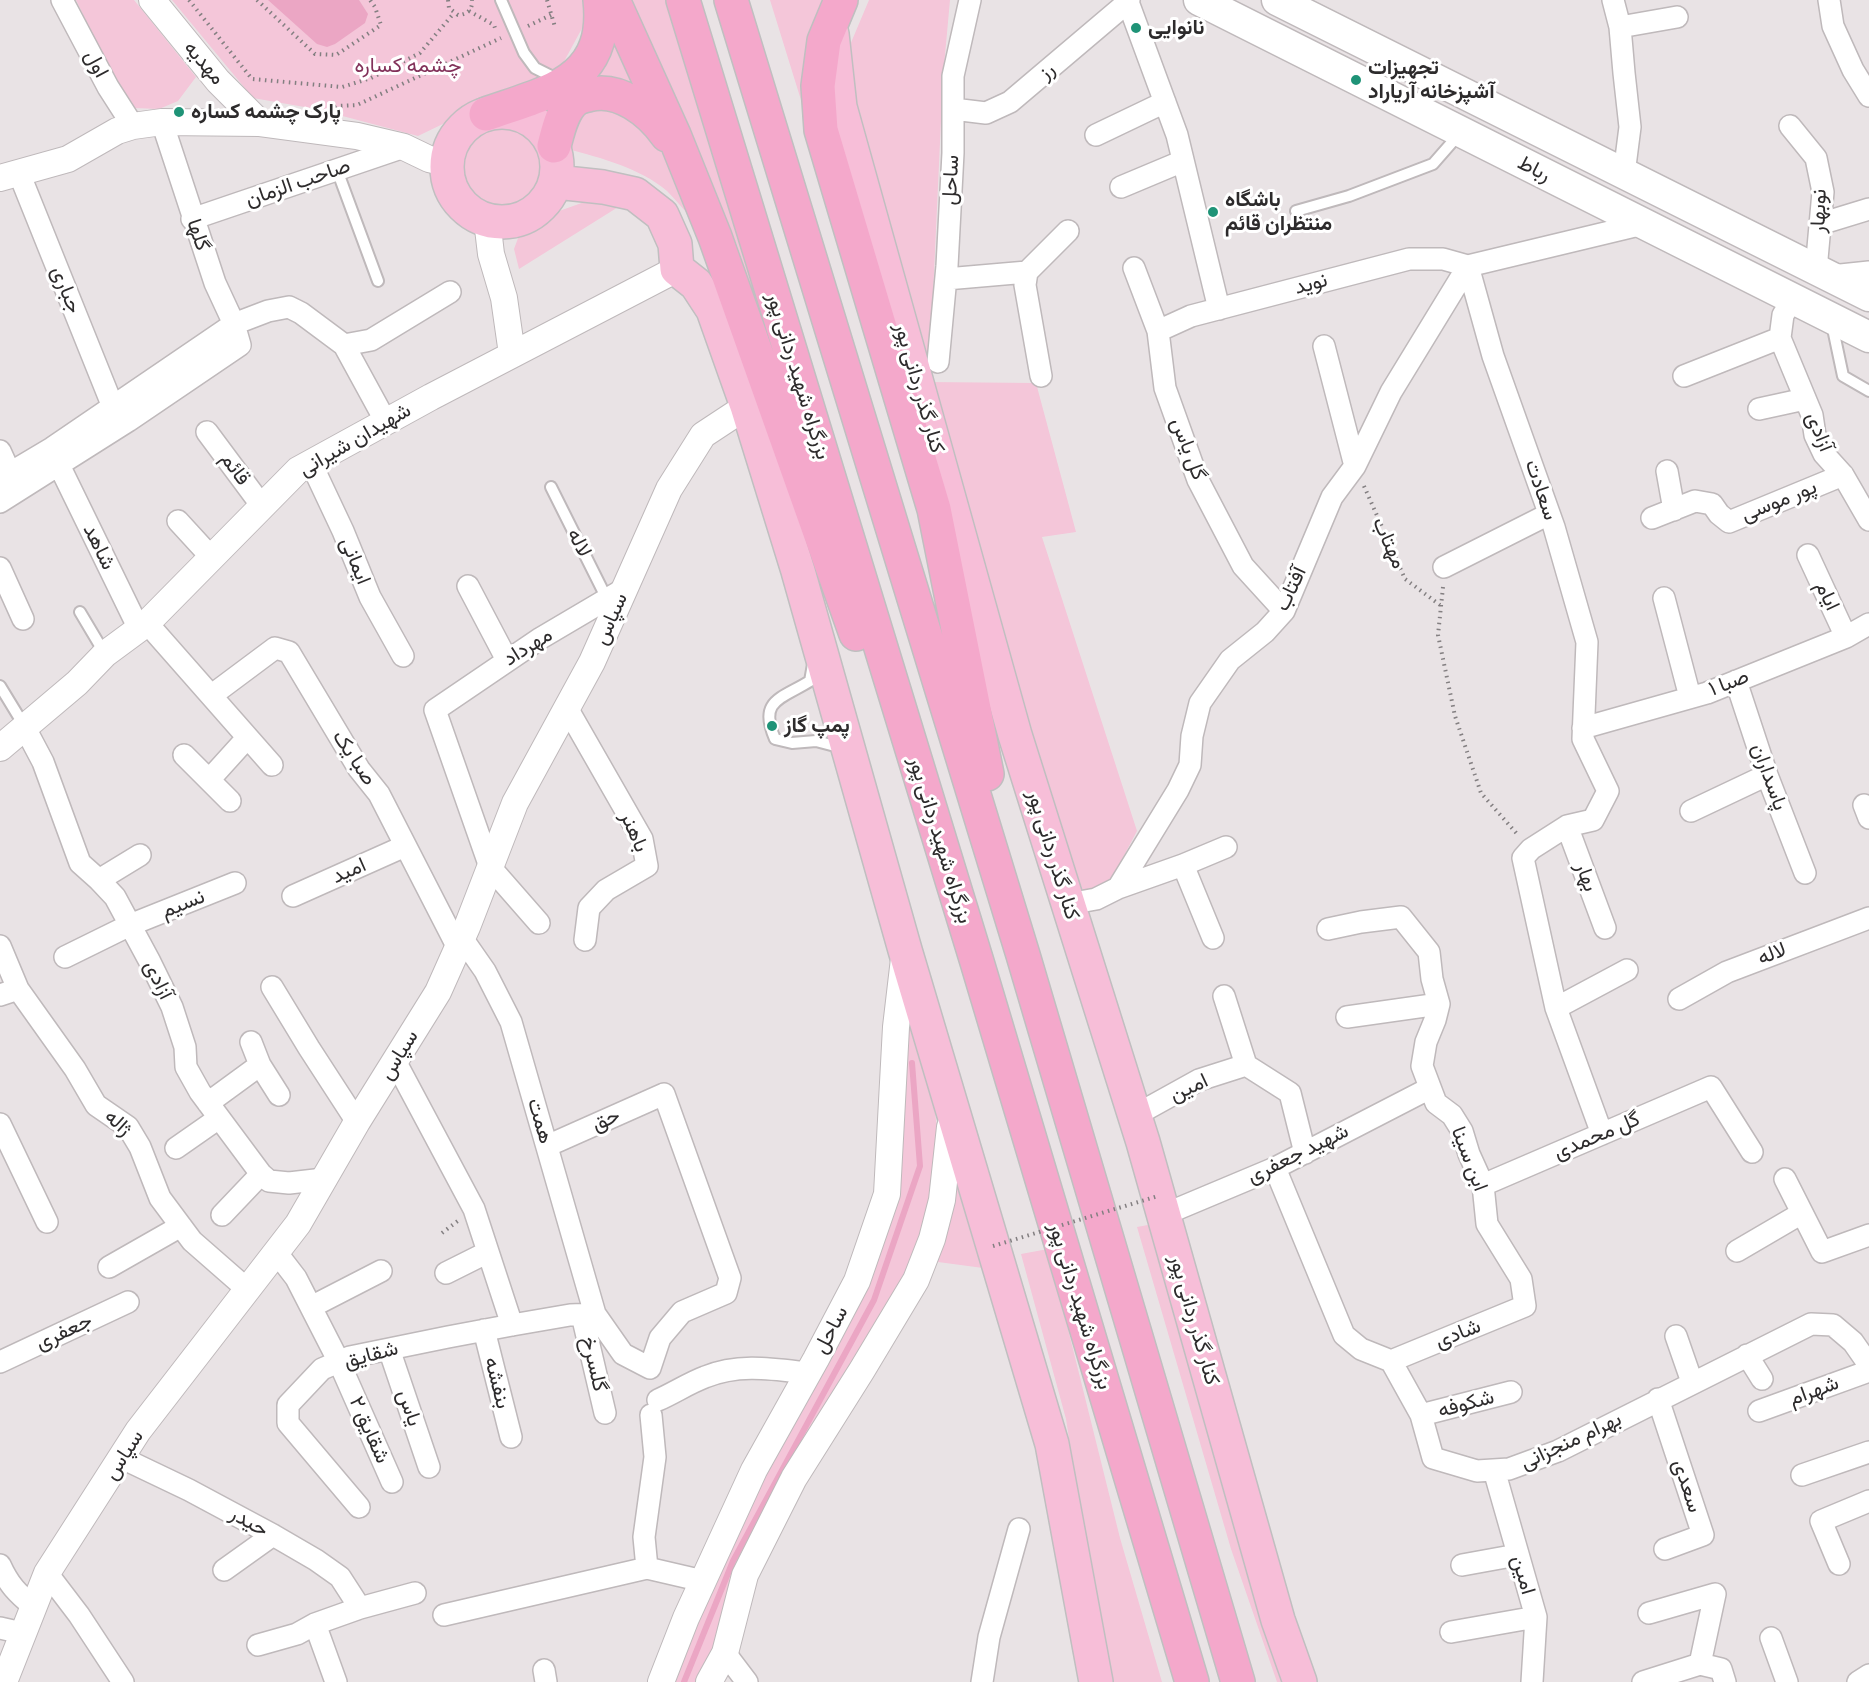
<!DOCTYPE html>
<meta charset="utf-8">
<style>
body{margin:0}
canvas{display:block;background:#e9e3e5}
</style>
<canvas width="1869" height="1682"></canvas>
<script>
const ctx = document.querySelector('canvas').getContext('2d');
ctx.lineJoin = 'round';
function fillPath(path, color) {
  ctx.fillStyle = color;
  ctx.fill(path, 'evenodd');
}
function strokePath(path, color, width, dash) {
  ctx.strokeStyle = color;
  ctx.lineWidth = width;
  ctx.lineCap = dash ? 'butt' : 'round';
  ctx.setLineDash(dash || []);
  ctx.stroke(path);
}
function write(font, color, halo, rows, align = 'center') {
  ctx.font = font + ' "PT Sans Narrow",Vazirmatn,sans-serif';
  ctx.lineWidth = 6;
  ctx.setLineDash([]);
  ctx.textBaseline = 'middle';
  ctx.strokeStyle = halo;
  ctx.fillStyle = color;
  for (const [text, x, y, turn = 0] of rows) {
    ctx.save();
    ctx.translate(x, y);
    ctx.rotate((+turn || 0) * Math.PI / 180);
    ctx.textAlign = isNaN(turn) ? turn : align;
    if (halo) ctx.strokeText(text, 0, 0);
    ctx.fillText(text, 0, 0);
    ctx.restore();
  }
}
fillPath(new Path2D(`
 M76 0H134L196 77 178 101 159 109 134 108 102 54Z
 M172 0H582L586 21 561 67 418 136 316 109 253 98Z
 M627 0H677L840 552 737 245Z
 M770 0H826L818 155Z
 M869 0H950L943 77 931 338 923 373 852 104 850 45Z
 M610 37 630 68 654 112 630 94 545 123 513 108Z
 M617 107 662 146 692 219C684 210 676 200 667 191 640 168 601 158 568 149L575 108Z
 M458 167a42 42 0 1 1 84 0a42 42 0 1 1-84 0Z
 M631 199 519 269 514 249 520 233 534 220 590 200Z
 M926 382 1036 383 1076 532 1042 537 1137 831 1110 882 1089 893 1075 885Z
 M905 1024 915 1027 929 1074 939 1140 926 1234 703 1682H666L686 1631 861 1288Z
 M957 1151 983 1268 938 1262 949 1214Z
 M1153 1224 1290 1682H1277L1231 1549 1137 1227Z
 M1048 1249 1120 1538 1162 1682H1110L1101 1645 1066 1419 1021 1254Z`), '#f4c6d9');
fillPath(new Path2D(`
 M268 0H359L368 14 365 23 335 44 327 47 317 44Z`), '#eba6c4');
strokePath(new Path2D(`
 M684 1682 733 1561 874 1300 920 1166 912 1063`), '#eba6c4', 6);
const service = new Path2D(`
 M501 0 524 53 535 68 559 80
 M337 170 378 281
 M1296 211 1349 196 1433 164 1461 132
 M1832 324 1843 376 1869 391
 M551 487 607 599
 M80 612 105 654
 M813 664 810 681C781 699 758 700 775 739L792 743 816 741 835 746 840 753
 M0 686 25 727`);
const minor = new Path2D(`
 M62 0 108 87 133 126
 M1129 0 1128 2 1177 135 1219 309
 M1613 0 1620 27 1624 73 1630 127 1624 174
 M1829 0 1833 26 1853 70 1869 96
 M1620 27 1677 17
 M953 109 986 113 1010 102 1128 2
 M1790 126 1816 158 1823 192 1816 270
 M1096 135 1165 102
 M19 173 113 407
 M1121 187 1183 161
 M192 219 404 147
 M1820 224 1869 209
 M1468 266 1493 356 1554 527 1587 642 1583 739 1608 791 1593 820 1567 826 1531 849 1523 858 1556 1008 1602 1134
 M1134 268 1158 331 1165 388 1198 480 1243 566 1284 611
 M1831 276 1869 272
 M946 279 1027 272
 M1793 299 1783 315 1780 338 1812 415 1815 435 1824 454 1843 475 1869 520
 M1158 331 1191 316 1409 259H1443L1468 266 1643 224
 M344 345 371 340 450 292
 M1324 346 1355 466
 M938 362 947 266 953 153V76L970 0
 M1041 376 1025 285 1027 272 1068 231
 M1684 376 1780 338
 M1759 409 1805 399
 M207 432 262 506
 M0 451 10 473
 M311 463 343 531 370 597 403 656
 M59 465 139 629
 M1667 471 1674 510
 M0 479 52 448 234 324 268 311 289 307 301 313 344 345 386 422
 M0 502 128 421 240 345 234 324 215 283 162 122
 M1652 518 1695 501 1712 504 1719 514 1729 522 1843 475
 M178 521 211 557
 M1808 555 1846 637
 M1444 567 1549 514
 M0 568 23 619
 M468 586 507 660
 M1664 598 1690 697
 M147 623 272 765
 M1736 681 1767 775 1805 873
 M212 695 275 648 289 652 359 769 379 794 458 948
 M567 708 642 839 647 866 606 890 589 908 585 940
 M25 728 43 762 80 863 99 880 115 897 150 962 172 1007 185 1047 186 1067 200 1092 261 1174 269 1181 289 1183 324 1179
 M1583 728 1707 693 1846 637 1869 624
 M184 755 230 801
 M209 780 247 738
 M1864 805 1869 818
 M1691 811 1767 775
 M1567 826 1605 928
 M1183 865 1213 938
 M99 880 140 855
 M1118 888 1183 865 1226 847
 M293 896 405 846
 M1068 904 1096 899 1118 888 1178 790 1190 765 1192 736 1200 703 1230 660 1265 632 1284 611 1332 497 1355 466 1391 392 1468 266
 M539 923 490 867 435 710 541 638 624 589
 M1328 929 1361 922 1401 917 1429 952 1432 979 1439 1004 1435 1020 1426 1042 1422 1066 1436 1103 1452 1115 1462 1131 1469 1154 1483 1185 1487 1224 1521 1279 1525 1306 1391 1361
 M462 938 485 971 511 1022 595 1314 623 1354 650 1368 660 1338 682 1312 726 1293 730 1278 664 1094 547 1146
 M0 946 18 989 75 1069 96 1105 128 1127 140 1147 160 1198 192 1241 248 1290
 M65 957 130 925 235 883
 M272 987 309 1048 357 1122
 M0 995 18 989
 M1224 996 1246 1065
 M1679 999 1727 972 1869 918
 M1556 1008 1627 970
 M1347 1017 1439 1004
 M251 1042 260 1065 279 1095
 M395 1061 474 1209 512 1325
 M208 1103 260 1065
 M1134 1116 1199 1080 1246 1065 1290 1093 1305 1153
 M0 1124 47 1222
 M176 1148 219 1118
 M1275 1168 1344 1335 1361 1349 1391 1361 1421 1415 1433 1458 1477 1471 1509 1469 1558 1451 1811 1324 1833 1325 1853 1342 1869 1365
 M1785 1179 1822 1252 1869 1235
 M1483 1185 1711 1087 1752 1152
 M222 1215 261 1174
 M1163 1215 1275 1168 1430 1088
 M1737 1251 1802 1213
 M276 1252 296 1278 339 1362 392 1482
 M109 1267 181 1226
 M446 1273 488 1252
 M311 1307 381 1271
 M582 1315 605 1413
 M484 1330 511 1437
 M1676 1336 1692 1382
 M389 1349 429 1467
 M1747 1355 1762 1379
 M0 1362 128 1302
 M1658 1399 1703 1535 1665 1549
 M658 1400C674 1393 689 1383 705 1377 739 1363 773 1369 808 1373
 M1759 1411 1869 1371
 M1421 1415 1511 1392
 M122 1458 189 1490 273 1535 316 1560 340 1577 360 1608
 M1494 1470 1536 1617 1532 1682
 M1802 1475 1869 1452
 M359 1507 288 1423V1405L322 1369 350 1357 448 1337 512 1325 570 1315 595 1314
 M1839 1564 1821 1521 1869 1501
 M0 1565C9 1585 17 1593 34 1607
 M1462 1565 1517 1555
 M647 1568 703 1581
 M224 1570 273 1535
 M47 1573 79 1615 123 1682
 M1649 1613 1715 1594 1700 1664
 M444 1615 647 1568 644 1537 655 1457 651 1415
 M315 1624 336 1682
 M0 1628 22 1633
 M1451 1632 1536 1617
 M1771 1638 1787 1682
 M258 1645 297 1634 315 1624 360 1608 415 1593
 M725 1653 747 1682
 M544 1670 546 1682
 M982 1682 989 1637 1019 1529
 M1643 1682 1700 1664 1721 1669 1725 1682
 M1858 1682 1869 1675`);
const tertiary = new Path2D(`
 M152 0 218 81 260 123
 M0 178 68 159 117 131 133 126 162 122 260 123 357 136 404 147 429 159 447 163
 M487 220 491 254 504 298 512 354
 M0 748 77 683 105 654 147 623 298 470 431 397 677 269
 M4 1682 47 1573 138 1431 298 1224 357 1122 438 992 467 927 515 803 592 662 669 489 703 435 747 406
 M661 1682 686 1618 754 1470 816 1359 857 1281 887 1194 896 1027 904 959
 M709 1682 725 1653 745 1575 794 1478 862 1370 916 1280 932 1239 942 1200 950 1127 954 1117`);
const secondary = new Path2D(`
 M1199 0 1869 337
 M1277 0 1869 296`);
const primary = new Path2D(`
 M832 34 840 107 1015 735 1143 1142 1278 1620 1300 1682
 M447 167a55 55 0 1 1 110 0a55 55 0 1 1-110 0Z
 M556 182 603 187 635 194 662 215 675 244 677 269 696 284 713 310 747 406 798 571 905 950 1052 1444 1096 1682`);
const trunk = new Path2D(`
 M613 0 674 135 715 237 856 634
 M683 0 977 962 1192 1682
 M731 0 1023 955 1238 1682
 M841 0 824 41 818 86 821 130 934 509 987 774
 M486 114C548 92 609 82 600 0
 M554 146C558 131 562 110 575 100 579 97 584 96 588 95 619 86 651 112 667 135`);
strokePath(service, '#bfb9bb', 14);
strokePath(minor, '#bfb9bb', 24);
strokePath(tertiary, '#bfb9bb', 28);
strokePath(secondary, '#bfb9bb', 33);
strokePath(primary, '#c0bfc0', 36);
strokePath(trunk, '#c0bfc0', 36);
strokePath(new Path2D(`
 M189 0 252 79 342 87 371 78 420 53 454 13
 M257 0 315 54 336 55 381 25 375 7 370 0
 M448 0 449 8 458 15C467 15 473 9 472 0
 M547 0 555 27
 M469 11 494 25 495 28
 M528 26 551 15
 M330 110 337 106 357 105 501 38
 M1364 486 1405 579 1440 605
 M1443 587 1438 635 1455 716 1481 793 1518 835
 M442 1233 459 1220`), '#837f81', 4, [1.5, 4.5]);
strokePath(service, '#fff', 10);
strokePath(minor, '#fff', 21);
strokePath(tertiary, '#fff', 26);
strokePath(secondary, '#fff', 30);
strokePath(primary, '#f7bed8', 33);
strokePath(trunk, '#f4a8cb', 33);
strokePath(new Path2D(`
 M993 1246 1158 1196`), '#837f81', 4, [1.5, 4.5]);
for (const [x, y, r, color] of [
 [1136,28,6,"#1f9377"],
 [1356,80,6,"#1f9377"],
 [179,112,6,"#1f9377"],
 [1213,212,6,"#1f9377"],
 [772,726,6,"#1f9377"]
]) {
  const dot = new Path2D();
  dot.arc(x, y, r, 0, 2 * Math.PI);
  ctx.fillStyle = color;
  ctx.fill(dot);
  strokePath(dot, '#fff', 2);
}
write('bold 21px', '#2d2b2c', '#fff', [
 ["نانوایی",1148,28],
 ["تجهیزات",1368,68],
 ["آشپزخانه آریاراد",1368,92],
 ["پارک چشمه کساره",191,112],
 ["باشگاه",1225,200],
 ["منتظران قائم",1225,224],
 ["پمپ گاز",784,726]
], 'left');
write('21px', '#2d2b2c', '#fff', [
 ["مهدیه",204,63,49],
 ["اول",96,64,62],
 ["رز",1047,71,-40],
 ["رباط",1534,169,27],
 ["ساحل",951,180,-87],
 ["صاحب الزمان",298,183,-19],
 ["نوبهار",1819,211,-88],
 ["گلها",198,235,71],
 ["نوید",1311,284,-15],
 ["جباری",66,290,68],
 ["بزرگراه شهید ردانی پور",798,376,73],
 ["کنار گذر ردانی پور",919,388,74],
 ["آزادی",1819,432,68],
 ["شهیدان شیرانی",355,440,-30],
 ["گل یاس",1188,449,69],
 ["قائم",235,469,54],
 ["سعادت",1541,490,71],
 ["پور موسی",1779,501,-22],
 ["لاله",579,543,63],
 ["مهتاب",1389,543,66],
 ["شاهد",99,547,64],
 ["ایمانی",355,561,68],
 ["آفتاب",1291,589,-65],
 ["ایام",1827,596,65],
 ["سپاس",611,619,-66],
 ["مهرداد",528,647,-32],
 ["صبا ۱",1729,683,-21],
 ["صبا یک",354,758,56],
 ["پاسداران",1769,777,70],
 ["باهنر",634,832,67],
 ["بزرگراه شهید ردانی پور",940,840,73],
 ["کنار گذر ردانی پور",1053,855,73],
 ["امید",349,871,-24],
 ["بهار",1586,877,70],
 ["نسیم",183,904,-22],
 ["لاله",1772,954,-21],
 ["آزادی",158,980,64],
 ["سپاس",399,1055,-58],
 ["امین",1189,1088,-25],
 ["حق",606,1120,-24],
 ["همت",540,1121,74],
 ["ژاله",118,1123,42],
 ["گل محمدی",1597,1136,-23],
 ["شهید جعفری",1298,1154,-26],
 ["ابن سینا",1469,1159,69],
 ["بزرگراه شهید ردانی پور",1080,1306,73],
 ["کنار گذر ردانی پور",1194,1320,74],
 ["ساحل",831,1330,-62],
 ["جعفری",64,1332,-25],
 ["شادی",1458,1334,-22],
 ["شقایق",371,1355,-15],
 ["گلسرخ",594,1364,77],
 ["بنفشه",497,1383,76],
 ["شهرام",1814,1391,-20],
 ["شکوفه",1466,1404,-15],
 ["یاس",409,1408,71],
 ["شقایق ۲",369,1430,66],
 ["بهرام منجزانی",1571,1441,-25],
 ["سپاس",124,1455,-57],
 ["سعدی",1687,1486,72],
 ["حیدر",249,1522,29],
 ["امین",1523,1575,74]
]);
write('21px', '#82315a', '#fff', [
 ["چشمه کساره",408,66]
]);
</script>
